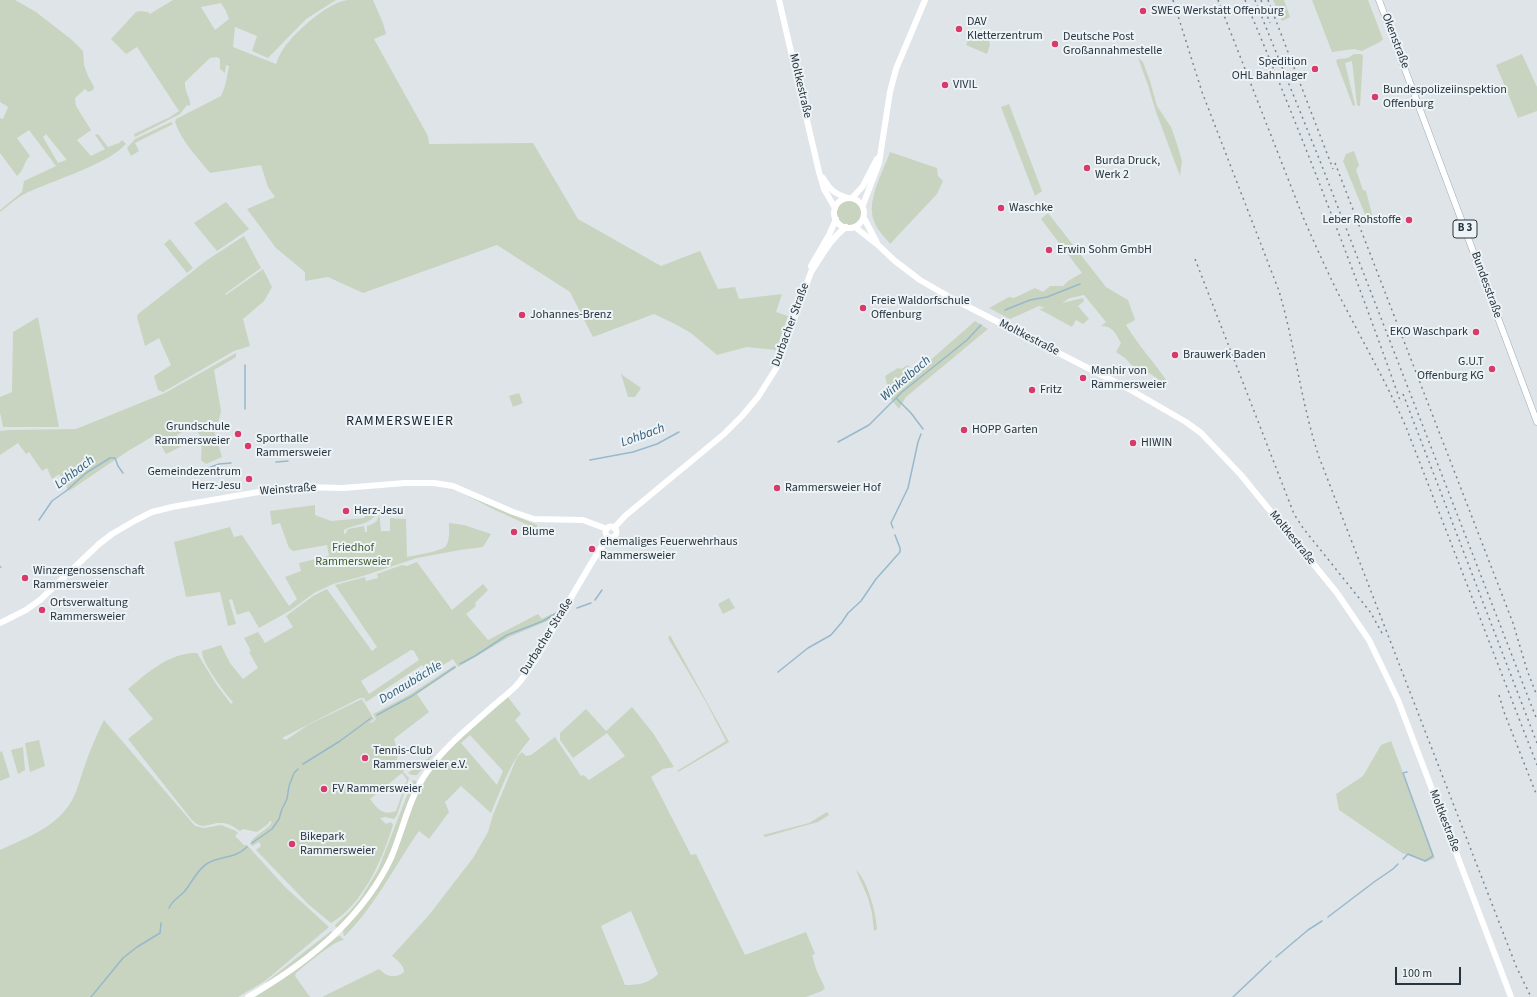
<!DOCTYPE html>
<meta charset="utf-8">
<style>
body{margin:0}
#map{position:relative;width:1537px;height:997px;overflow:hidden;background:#dfe4e9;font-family:"Source Sans 3",sans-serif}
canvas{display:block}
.scale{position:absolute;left:1395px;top:967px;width:66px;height:18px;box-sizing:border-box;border:2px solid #273541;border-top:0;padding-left:5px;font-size:12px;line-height:14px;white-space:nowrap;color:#273541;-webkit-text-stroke:3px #eef3f6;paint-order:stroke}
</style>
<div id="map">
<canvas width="1537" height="997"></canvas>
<div class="scale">100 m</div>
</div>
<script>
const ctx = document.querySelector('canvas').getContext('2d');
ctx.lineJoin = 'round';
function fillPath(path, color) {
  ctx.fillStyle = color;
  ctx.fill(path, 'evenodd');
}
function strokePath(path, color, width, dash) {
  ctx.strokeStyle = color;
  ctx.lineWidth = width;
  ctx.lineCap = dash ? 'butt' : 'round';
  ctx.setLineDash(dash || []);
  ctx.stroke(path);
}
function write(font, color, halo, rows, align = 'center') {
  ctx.font = font + ' "Source Sans 3",sans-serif';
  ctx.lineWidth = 4;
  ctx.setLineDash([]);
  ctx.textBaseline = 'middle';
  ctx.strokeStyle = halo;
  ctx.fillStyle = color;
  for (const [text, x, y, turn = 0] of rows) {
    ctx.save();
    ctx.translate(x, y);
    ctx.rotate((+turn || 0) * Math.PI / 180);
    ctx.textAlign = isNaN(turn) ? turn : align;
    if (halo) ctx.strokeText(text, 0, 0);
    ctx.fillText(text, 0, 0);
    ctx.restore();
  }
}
fillPath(new Path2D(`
 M0 0H15L36 12 72 40 83 51 84 65 88 76 94 87 93 90 88 92 85 89 75 98 76 106 91 130 77 140 91 156 105 149 95 135 98 134 108 147 119 143 122 140 126 144C111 162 56 180 33 190 20 195 10 204 0 212V210L22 192 24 181 56 166 29 130 17 138 30 156C23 163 25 169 17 176L0 153V118L3 119 8 107 0 102ZM46 134 66 159V160L58 163 43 137Z
 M173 0H336L306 19 268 58 252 51 257 36 235 27 233 47 276 64C278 59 280 53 284 48 295 32 328 2 348 0 356 0 365 0 373 0L383 23 386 34 374 39 428 136 429 144 533 143 578 219 661 266 700 251 718 289 735 287 739 299 782 294 776 312 788 316 776 350 747 347 717 355 691 333 675 324 654 314 593 337 570 292 497 245 363 293 328 277 305 281V272L276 248 247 209 275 197 268 187 261 165 210 173C197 157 182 142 175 122L176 119 221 96 225 86 229 66 226 65 225 73 220 69V59L217 57 210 58 185 82C184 91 191 98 190 106L187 105 180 114 135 137 134 134 170 117 179 111 137 47 126 54 111 39 136 12 140 11 148 12 150 14ZM221 3 226 11 229 19 215 30 201 7Z
 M1273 0H1284L1290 17 1282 21Z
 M1312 0H1368L1383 39 1380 42 1362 51 1354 49 1332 52Z
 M978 34 989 39 990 45 987 54 966 45 970 35 976 38Z
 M1354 54H1361L1363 56 1360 106 1357 105 1352 61 1345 63 1355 105 1353 106 1336 61 1338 59 1348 58Z
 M1522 54 1537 87V111L1518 118 1496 65Z
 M1138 58 1143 62 1150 81 1157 106 1171 127 1177 144 1182 161 1180 176 1156 112 1148 85Z
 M1009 104 1042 191 1035 196 1001 107Z
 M171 122 173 124 135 143 139 151 131 156 127 148 135 139Z
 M1354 151 1359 165 1356 170 1363 190 1366 191 1374 222 1367 219 1343 161 1346 154Z
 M890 152 937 168 938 176 943 181 937 194 890 244C885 237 876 229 874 221 866 201 883 172 890 152Z
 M836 212a13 13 0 1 1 26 0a13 13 0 1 1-26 0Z
 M226 202 249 229 217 251 194 223Z
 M1048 213 1106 287 1128 300 1135 320 1126 325C1138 345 1154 362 1167 381L1163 383 1151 374 1135 369 1125 358 1116 352 1121 343C1116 334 1112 325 1101 326L1106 322 1084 295 1070 298 1062 303 1083 298 1084 301 1078 306 1089 319 1083 324 1076 320 1072 327 1039 309 1045 308 1039 306 1010 319 989 308 1009 297 1014 298 1035 288 1043 292 1050 286H1063L1068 281 1082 273 1041 219Z
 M244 236 261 268 225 294 226 295 263 269 272 287 264 301 243 319 250 346 234 351 163 392 158 390 154 376 171 365 159 338 145 346 137 317 138 314 207 260Z
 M170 239 193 268 187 273 164 244Z
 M38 317 59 427H3L0 412V397L12 392 13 332Z
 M975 321 988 329 906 397 899 409 890 398V393L897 382 926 364Z
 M236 353V357L214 370 221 411 218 424H214L212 420H211L222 457 206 464 201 460 202 438 193 426 177 435 182 446 166 454 155 435 128 451 69 491 59 474 52 479 47 468 42 471 29 452 26 454 18 443 0 455V431L9 430 76 429 165 393Z
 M923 360 925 362 923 364 896 380 889 389 888 388 885 376 898 368 901 369 908 365 910 369Z
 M621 374 641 388 635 397H628Z
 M519 393 523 403 513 407 509 396Z
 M460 492 537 525V527L543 528V531L539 534H536L528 525 493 509Z
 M315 505V515L331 521 364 518 370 509 375 511V516C366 526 354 524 344 530V534L346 533 348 529 364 526 365 532H367V526C376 523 379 521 379 511L381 531H390V518L406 519 407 557C416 555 443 551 446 546 450 540 449 530 449 523L464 525 491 534 483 547 460 550 417 558 363 576 333 584 314 593 291 610 259 628 249 611 237 615 232 599 229 600 236 624 228 626 220 592 186 597 174 542 230 527 234 537 242 535 289 606 297 599 285 577 301 571 299 563 329 556 327 545 293 551 289 548 280 523 272 525 270 511Z
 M417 562 452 610 483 584 488 590 475 603 476 606 466 614 488 640 538 614 542 619 551 614 554 615V617L552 619 509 637 458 667 453 659 430 673 422 665 366 702 364 698H360L282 738 286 740 308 725 362 699 374 719 370 722 371 723 376 719 373 714 409 695 455 665 456 668 417 694 429 712 394 739 398 752 397 760 405 769 403 772 409 778 397 815 394 819 385 817 380 818 386 824 391 822 393 825C383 858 363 905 331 923L308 904 256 850 261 846 259 842 252 846 250 844C253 835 267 831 272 822L270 821 267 825 257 832 243 829 240 831C234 827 229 823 222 823 208 822 203 832 191 819L128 739 153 719 128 689C147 673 170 652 197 653L216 684 231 704 233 702C225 693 201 662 202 651L221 645 230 663 243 679 258 668 249 652 251 651 244 638 258 632 265 643 293 627 286 616 313 596 327 589 372 651 377 647 335 585 365 577 366 581 378 578 377 574 402 565 407 566ZM411 650 414 651 419 660 369 694 361 681ZM402 773 407 780 396 811C382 816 378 809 370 799Z
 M729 598 735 608 723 614 718 604Z
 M670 635 729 742 678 772 677 771 726 741 706 702 668 638Z
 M507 696 521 714 515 720 530 739C511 760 502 787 491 813L461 786 445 802 449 812 429 839 419 831C394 867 375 906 344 937L343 931 344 929C373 898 389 870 404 831 410 815 414 798 423 783 441 752 480 721 507 696ZM470 735 503 771 497 785 461 743Z
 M632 707 653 733 674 767 663 769 651 777 691 855 696 854 745 955 806 932 815 954 812 955 816 969 825 988 822 991 806 997H322L379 969C387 977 395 979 404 972 404 965 397 960 392 956L429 915 473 858 488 832 493 815 517 757 522 752 526 756 531 755 555 737 581 776 584 775 589 780 625 756 607 733 573 758 560 740V733L586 709 606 731ZM631 911 658 974C649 983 639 985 625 985L601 926Z
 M104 720 195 826 204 828 221 825 236 831 238 833 235 836 244 845H247L285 887 329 927 265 981 238 997H0V850C24 839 54 828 69 805 77 794 80 778 85 765 90 749 97 735 104 720Z
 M39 740 45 766 30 772 25 743Z
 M1391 741 1435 858 1426 862 1402 853 1339 810 1336 794 1363 776 1381 745Z
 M23 747 25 770 18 774 11 750Z
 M2 751 10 777 0 781V752Z
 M434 754 417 775H412L408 773Z
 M413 780 416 781 417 784C404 816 394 850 377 880 367 898 352 912 339 928L335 927 336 924 349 912 360 899 378 870Z
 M827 812 829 815 818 822 807 825 765 837 763 835 809 823Z
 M856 870C868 881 876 913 877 929L874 931 872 913 868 898Z
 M331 931 332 932 331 935 303 958 266 984V982Z
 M340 936 344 940C336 939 303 967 296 973L295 976 310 997H255L294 971 337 937Z`), '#c8d4bf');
strokePath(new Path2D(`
 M1005 310 1030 300 1047 297 1080 284
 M245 365V409
 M896 398 911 413 923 429
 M838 442 869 425 902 392 967 340 981 325
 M590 460 633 452 657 444 679 432
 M276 462 288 461
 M200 471 219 464 231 463
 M39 520 52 501 66 491 86 473 110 458H115L118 466 123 473
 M893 528 891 523 908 488 918 442 921 434
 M0 567H1
 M595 600 602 590
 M577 608 591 603
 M460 664 475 656 507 635 543 621 558 612
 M778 672 808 648 831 635 842 622 848 613 861 601 876 579 900 552V548L895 535
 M377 715 412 696 455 667
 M303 764 340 741 371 718
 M252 843 272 829 279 819 282 809 287 799 289 786 294 773 298 769
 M1403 859 1408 854 1425 861 1433 856 1403 773 1407 772
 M169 908C172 901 179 897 184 892 192 883 197 869 208 863 222 855 233 860 247 847
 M1328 917 1374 882 1393 869 1398 864
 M1276 957 1308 930 1322 921
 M91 997 123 958 137 947 160 933 161 923
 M1233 997 1271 961`), '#97b9cc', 1.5);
const primary = new Path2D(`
 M1379 0 1537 422`);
strokePath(primary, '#9dabb6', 7);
strokePath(new Path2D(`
 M779 0 819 172 824 189 835 208
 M823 178C830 190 835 194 848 198
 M834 213a15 15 0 1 1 30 0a15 15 0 1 1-30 0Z
 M852 198 863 186 877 159
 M863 205 879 163 890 92 896 69 925 0
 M864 218 877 243
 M855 227 879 246 895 261 920 280 953 299 1129 389 1186 422 1201 433 1241 475 1337 593 1369 640 1398 700 1511 997
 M812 269 811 266 829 235 836 219
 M605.5 532a5.5 5.5 0 1 1 11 0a5.5 5.5 0 1 1-11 0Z
 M614 528 625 516 724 434 742 416 758 397 777 367 811 272C822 256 830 239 846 227
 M0 623 26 610 40 600 99 544 112 534 136 520 152 512 172 507 276 489 301 487 343 488 405 483H434L453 486 513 512 534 519 583 520 607 529
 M248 997C306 964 362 920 391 858 403 830 409 797 427 772 444 747 471 726 493 706 501 699 509 693 516 686 532 668 544 646 555 625 573 595 589 565 608 537`), '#fff', 6);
strokePath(primary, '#fff', 6);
strokePath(new Path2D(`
 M1173 0 1202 92 1279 291C1295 345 1301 403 1319 457L1516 966 1531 997
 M1218 0 1303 217C1318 251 1333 285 1351 318 1370 355 1390 390 1406 427L1537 765
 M1245 0C1301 133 1353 267 1401 403
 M1255 0 1320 161 1537 720
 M1261 0 1270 23
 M1268 0 1333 169
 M1335 163 1513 623 1527 670 1537 696
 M1195 259 1294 514 1303 528 1371 613 1383 635
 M1403 394 1537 743
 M1499 695 1504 712 1537 796`), '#778794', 1.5, [2, 4]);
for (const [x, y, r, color] of [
 [1143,11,4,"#d73b6c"],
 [959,29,4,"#d73b6c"],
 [1055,44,4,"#d73b6c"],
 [1315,69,4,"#d73b6c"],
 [945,85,4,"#d73b6c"],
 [1375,97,4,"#d73b6c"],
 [1087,168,4,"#d73b6c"],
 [1001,208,4,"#d73b6c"],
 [1409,220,4,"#d73b6c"],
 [1049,250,4,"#d73b6c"],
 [863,308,4,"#d73b6c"],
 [522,315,4,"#d73b6c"],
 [1476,332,4,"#d73b6c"],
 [1175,355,4,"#d73b6c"],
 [1492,369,4,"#d73b6c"],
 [1083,378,4,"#d73b6c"],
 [1032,390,4,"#d73b6c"],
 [964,430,4,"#d73b6c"],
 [238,434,4,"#d73b6c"],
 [1133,443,4,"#d73b6c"],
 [248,446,4,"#d73b6c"],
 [249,479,4,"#d73b6c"],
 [777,488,4,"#d73b6c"],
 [346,511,4,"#d73b6c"],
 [514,532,4,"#d73b6c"],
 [592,549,4,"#d73b6c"],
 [25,578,4,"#d73b6c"],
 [42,610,4,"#d73b6c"],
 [365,758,4,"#d73b6c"],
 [324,789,4,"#d73b6c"],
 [292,844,4,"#d73b6c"]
]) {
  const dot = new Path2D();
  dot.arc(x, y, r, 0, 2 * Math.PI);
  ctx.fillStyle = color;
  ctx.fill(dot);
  strokePath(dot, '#eef3f6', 1.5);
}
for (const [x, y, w] of [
 [1465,229,24]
]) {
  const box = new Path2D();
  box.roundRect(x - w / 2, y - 9, w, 18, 3);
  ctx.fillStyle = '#eef3f6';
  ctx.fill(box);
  strokePath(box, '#273541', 1);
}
write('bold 11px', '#273541', null, [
 ["B 3",1465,229]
]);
write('12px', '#273541', '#eef3f6', [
 ["SWEG Werkstatt Offenburg",1151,11],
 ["DAV",967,22],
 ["Kletterzentrum",967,36],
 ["Deutsche Post",1063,37],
 ["Großannahmestelle",1063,51],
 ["Spedition",1307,62,"right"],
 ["OHL Bahnlager",1307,76,"right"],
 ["VIVIL",953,85],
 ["Bundespolizeiinspektion",1383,90],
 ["Offenburg",1383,104],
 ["Burda Druck,",1095,161],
 ["Werk 2",1095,175],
 ["Waschke",1009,208],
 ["Leber Rohstoffe",1401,220,"right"],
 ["Erwin Sohm GmbH",1057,250],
 ["Freie Waldorfschule",871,301],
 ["Offenburg",871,315],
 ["Johannes-Brenz",530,315],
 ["EKO Waschpark",1468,332,"right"],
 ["Brauwerk Baden",1183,355],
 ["G.U.T",1484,362,"right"],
 ["Offenburg KG",1484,376,"right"],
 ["Menhir von",1091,371],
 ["Rammersweier",1091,385],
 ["Fritz",1040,390],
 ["Grundschule",230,427,"right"],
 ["Rammersweier",230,441,"right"],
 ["HOPP Garten",972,430],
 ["Sporthalle",256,439],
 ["Rammersweier",256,453],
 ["HIWIN",1141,443],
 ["Gemeindezentrum",241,472,"right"],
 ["Herz-Jesu",241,486,"right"],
 ["Rammersweier Hof",785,488],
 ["Herz-Jesu",354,511],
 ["Blume",522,532],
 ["ehemaliges Feuerwehrhaus",600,542],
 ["Rammersweier",600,556],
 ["Winzergenossenschaft",33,571],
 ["Rammersweier",33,585],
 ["Ortsverwaltung",50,603],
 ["Rammersweier",50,617],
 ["Tennis-Club",373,751],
 ["Rammersweier e.V.",373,765],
 ["FV Rammersweier",332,789],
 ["Bikepark",300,837],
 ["Rammersweier",300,851]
], 'left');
write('12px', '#273541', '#eef3f6', [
 ["Okenstraße",1395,41,69],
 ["Moltkestraße",800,86,77],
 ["Bundesstraße",1486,285,70],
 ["Durbacher Straße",791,325,-70],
 ["Moltkestraße",1029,338,27],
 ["Weinstraße",288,490,-4],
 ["Moltkestraße",1292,538,51],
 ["Durbacher Straße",547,637,-58],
 ["Moltkestraße",1444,821,69]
]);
write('12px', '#425e33', '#eef3f6', [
 ["Friedhof",353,548],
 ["Rammersweier",353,562]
]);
write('italic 13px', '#2e5b78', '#eef3f6', [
 ["Winkelbach",906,379,-41],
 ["Lohbach",643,436,-20],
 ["Lohbach",75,473,-37],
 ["Donaubächle",411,683,-31]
]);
ctx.letterSpacing = '1px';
write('14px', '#192532', '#eef3f6', [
 ["RAMMERSWEIER",400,422]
]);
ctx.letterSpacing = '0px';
</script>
